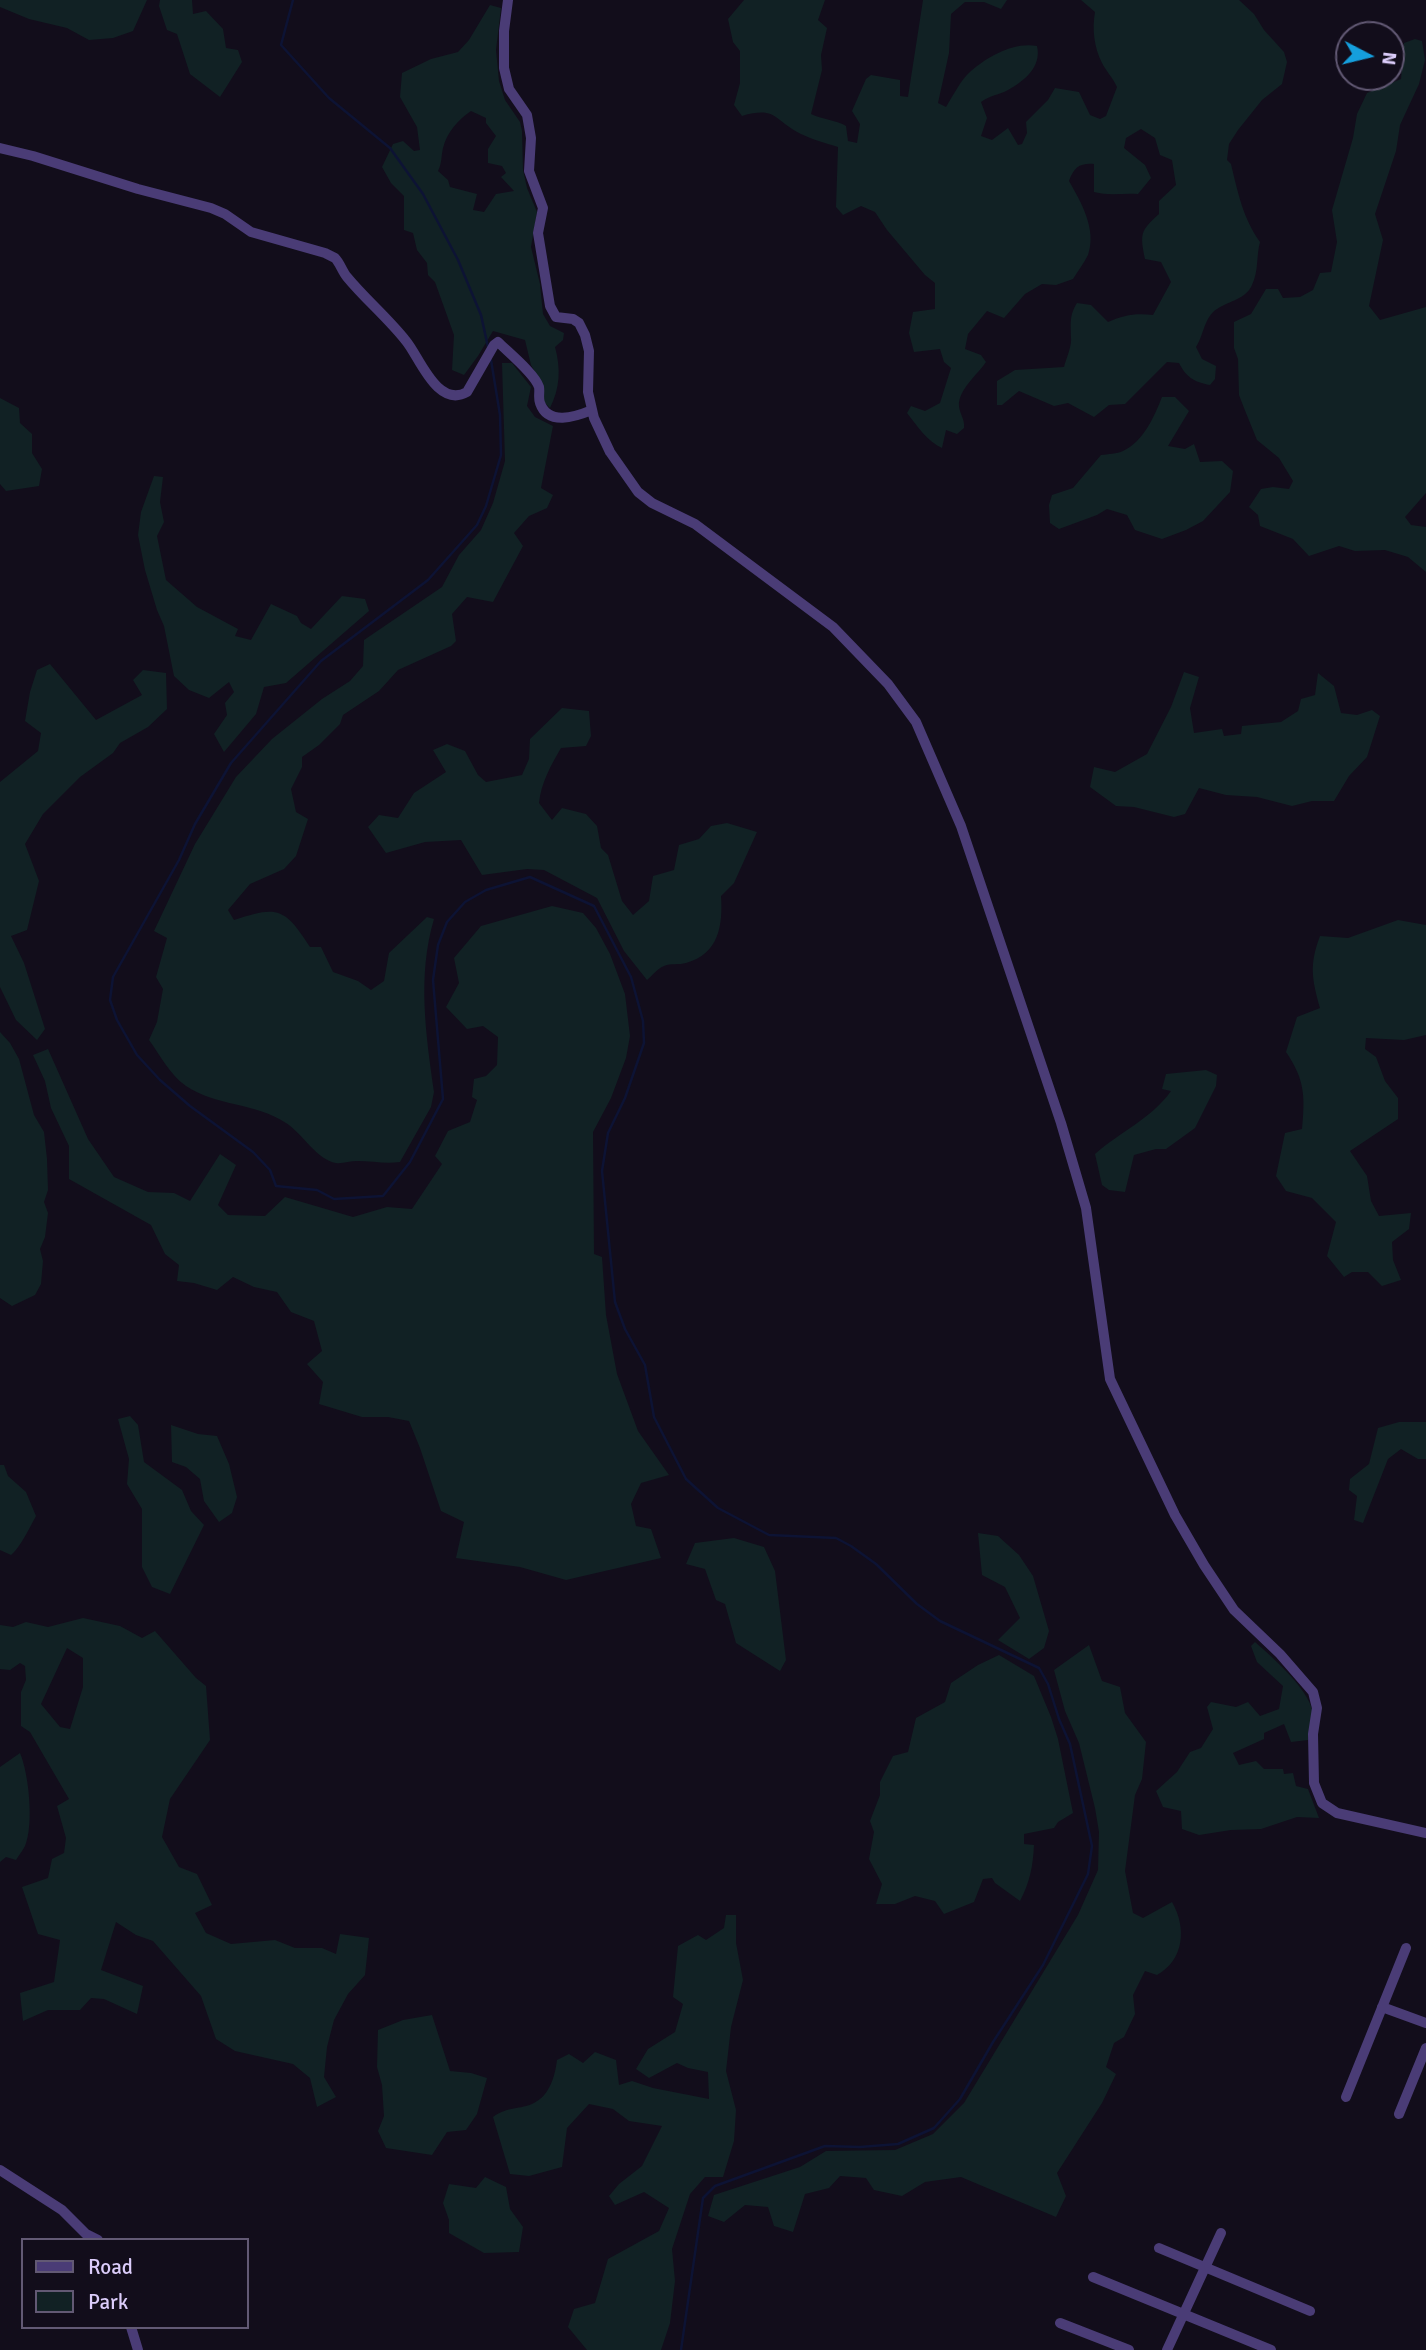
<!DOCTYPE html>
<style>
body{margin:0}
#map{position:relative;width:1426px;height:2350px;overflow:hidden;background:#120d1b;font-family:Signika,sans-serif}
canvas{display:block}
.legend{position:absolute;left:21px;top:2238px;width:228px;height:91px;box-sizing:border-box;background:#120d1b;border:2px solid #625974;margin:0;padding:9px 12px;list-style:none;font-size:21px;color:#dbccfa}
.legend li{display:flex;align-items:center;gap:14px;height:35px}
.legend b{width:35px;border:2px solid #625974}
.north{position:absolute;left:1335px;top:21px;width:70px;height:70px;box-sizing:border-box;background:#120d1b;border:2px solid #625974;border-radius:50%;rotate:97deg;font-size:19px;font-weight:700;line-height:28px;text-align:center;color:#dbccfa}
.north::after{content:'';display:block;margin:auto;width:24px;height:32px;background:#159fdd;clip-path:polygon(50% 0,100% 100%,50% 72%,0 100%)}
</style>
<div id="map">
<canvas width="1426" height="2350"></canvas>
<ul class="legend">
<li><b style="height:9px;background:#4a3c76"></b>Road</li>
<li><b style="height:19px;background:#112124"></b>Park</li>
</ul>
<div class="north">N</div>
</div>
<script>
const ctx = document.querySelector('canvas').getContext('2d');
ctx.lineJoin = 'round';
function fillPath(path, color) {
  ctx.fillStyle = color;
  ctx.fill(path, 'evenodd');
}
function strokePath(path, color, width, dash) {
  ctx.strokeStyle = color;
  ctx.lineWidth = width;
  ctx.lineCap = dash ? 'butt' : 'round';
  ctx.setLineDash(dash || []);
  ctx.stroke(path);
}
fillPath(new Path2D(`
 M0 0H147L133 31 113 38 89 40 67 28 29 19 0 7Z
 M160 0H192L193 14 206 11 223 29 226 48 238 50 242 62 220 97 190 74 177 34 167 30 159 6Z
 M744 0H825L818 20 827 28 821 55 822 70 811 114C823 120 837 120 846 126L848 141 857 143 860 124 852 111 866 79 871 75 900 80V96L908 97 923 0H1007L1001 9 984 2H965L951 14 949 53 938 103 946 107C953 96 961 79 971 71 989 56 1013 42 1037 46 1042 67 1024 81 1008 90 999 95 990 95 981 102L987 118 981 136 992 140 1008 128 1018 145 1022 144 1027 133 1026 122 1048 100 1055 88 1079 92 1090 115 1100 119 1106 116 1117 87C1113 78 1106 71 1102 63 1094 47 1092 29 1095 12L1081 0H1239L1254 14 1264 30 1284 52 1287 62 1282 84 1262 100 1238 130 1229 144 1227 160 1231 164C1238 193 1243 218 1260 242 1256 257 1259 270 1252 285 1246 299 1229 301 1217 309 1204 317 1204 335 1196 347L1202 359 1216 366 1215 379 1210 385C1194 382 1186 377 1179 363L1167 362 1125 404 1109 405 1094 417 1068 403 1054 406 1019 391 1002 405H997V381L1015 370 1064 367C1066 359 1072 346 1071 338 1071 323 1069 316 1077 303L1091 305 1108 322C1124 315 1135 313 1153 315L1171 282 1161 262 1145 259C1140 234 1140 231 1159 214V201L1176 185 1172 160 1160 155 1155 138 1141 129 1126 138 1124 148 1145 165 1151 178 1138 194C1122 193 1109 196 1094 192V164C1080 163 1074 167 1069 181 1081 202 1097 229 1088 255 1084 263 1078 271 1073 279L1056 285 1042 284 1025 294 1004 318 987 311 968 334 965 349 981 355 986 362C978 374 958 390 959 406 960 415 965 419 964 428L957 434 946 430 942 448C928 442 917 426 907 413L911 406 925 411 940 403 951 368 944 362 940 349 914 352 909 333 913 312 935 309V283L925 275 887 230 875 212 861 206 843 215 836 207 838 147C826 143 813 140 801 134 773 120 777 106 742 116L734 105 740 83V51L733 42 728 19Z
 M490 5 501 8 496 50 499 81 505 100 520 122 522 131 523 170 527 188 537 212 531 247 540 284 543 314 550 326 564 333 563 340 555 347C561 369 560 388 550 408L542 400 541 382 531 365 525 340 493 331 478 356 464 375 452 370 454 335 435 282 428 275 427 263 417 250 413 233 404 230V196L391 183 382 167 393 144 403 141 414 151 420 150 417 127 400 97 402 73 431 59 458 52 469 40ZM471 111 486 118V123L496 136 488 149V163L502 166 506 173 501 177 514 191 496 194 484 212 473 210 477 194 450 187 448 180 438 171C442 163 441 157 443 148 447 132 458 120 471 111Z
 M1415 39 1422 41 1425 60 1419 84 1400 125 1396 151 1375 214 1383 240 1369 306 1380 320 1426 307V493L1405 517 1411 525 1426 527V572L1408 557 1385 550 1355 551 1339 546 1309 556 1293 539 1260 526 1258 515 1249 507 1261 489 1273 487 1289 489 1293 481 1279 458 1257 440 1244 408 1239 395 1238 359 1234 348V322L1251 314 1266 289H1278L1283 298 1300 297 1313 290 1320 273 1331 272 1337 242 1332 210 1353 138 1357 114 1367 93 1401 79 1404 43Z
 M502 363H512L531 387 527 406 535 417 553 426 541 488 553 495 547 508 529 516 514 533 523 546 493 602 467 597 452 614 456 641 451 646 398 670 379 691 343 715 340 724 319 745 302 757V767L291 789 296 812 308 819 296 856 284 869 250 884 228 910 234 920C278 905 285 908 310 947H321L333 972 358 981 371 990 384 981 389 953 427 917 434 919C417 976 426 1035 434 1092L431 1107 400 1162C385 1164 372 1161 357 1161 350 1161 342 1164 336 1163 317 1160 302 1133 286 1123 256 1103 216 1106 186 1086 170 1075 160 1055 149 1040L157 1022 163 989 156 977 167 938 154 931 195 844 236 777 272 739 322 699 350 681 363 666 364 640 442 587 459 555 481 530 493 503 505 461Z
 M1162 397H1175L1189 411 1168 446 1185 449 1194 444 1200 462 1222 461 1233 471 1230 492 1203 521 1186 530 1162 539 1135 530 1127 515 1107 509 1097 515 1059 529 1050 523 1049 505 1052 495 1073 488 1101 455C1108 454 1117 454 1123 451 1144 441 1154 417 1162 397Z
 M0 398 19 408 20 423 32 434V453L42 469 39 486 6 491 0 484Z
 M154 476 163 477 160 502 164 522 157 536 166 580 197 607 238 629 235 636 251 640 271 604 297 616 301 623 311 629 342 596 365 599 369 611 286 683 264 687 256 714 224 752 214 734 227 715 225 703 234 692 229 682 209 698 189 690 174 676 164 626 157 610 145 570 138 535 141 512Z
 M50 664 96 720 142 695 133 680 143 670 166 673 167 709 148 727 120 743 113 753 80 777 43 814 25 844 39 881 27 930 11 936 24 963 45 1029 37 1040 16 1020 0 987V782L38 751 41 733 25 721 30 692 37 670Z
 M1184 672 1199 677 1190 708 1194 733 1222 729 1224 736 1241 734 1242 726 1281 722 1298 711 1301 699 1315 695 1318 673 1334 686 1341 713 1357 715 1372 710 1380 716 1367 757 1349 776 1334 801H1312L1292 806 1257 797 1226 795 1199 788 1185 814 1174 817 1134 807 1116 806 1090 787 1094 767 1115 772 1147 754 1171 707Z
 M562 708 589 711 591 736 586 746 561 748C551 765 541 783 539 803L552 820 562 808 586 814 597 826 601 848 608 855 622 901 633 915 649 901 653 876 674 870 679 845 699 839 711 826 727 823 757 832 734 883 721 896C723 925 719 954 686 963 679 965 671 963 664 966 658 968 652 976 647 980L624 951 597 898 544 870 527 869 482 875 461 840 425 842 386 853 368 827 379 815 398 818 414 793 446 772 433 750 447 744 465 751 478 775 486 782 522 775 529 759 530 739Z
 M552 906 583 913 596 928 610 954 625 994 630 1036 626 1058 611 1098 593 1132 594 1254 602 1257 606 1315 617 1374 638 1431 669 1475 641 1483 631 1504 636 1526 651 1529 661 1558 566 1580 520 1567 456 1558 464 1522 441 1511 420 1448 409 1421 388 1417H362L319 1404 323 1382 307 1364 322 1351 314 1321 291 1312 277 1292 254 1287 233 1277 217 1290 194 1283 177 1281 179 1265 165 1254 151 1225 69 1179V1146L51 1108 45 1081 33 1055 48 1049 88 1139 114 1177 148 1192 174 1193 190 1201 220 1154 236 1165 218 1205 228 1215 265 1216 285 1197 353 1217 387 1207 412 1209 442 1164 435 1156 448 1131 470 1122 477 1100 472 1097 474 1079 486 1076 497 1065 498 1037 483 1026 467 1029 446 1007 459 983 454 958 481 926Z
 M1398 920 1426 925V1035L1404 1040 1366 1038 1365 1049 1376 1057 1385 1081 1398 1098V1119L1350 1151 1367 1176 1371 1201 1379 1216 1411 1213 1409 1229 1392 1242 1393 1260 1401 1280 1382 1286 1368 1272H1352L1344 1277 1327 1256 1336 1222 1312 1198 1286 1191 1276 1176 1285 1133 1302 1129C1305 1096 1305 1080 1286 1052L1297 1017 1320 1008C1312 979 1309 965 1320 936L1348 938Z
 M0 1032 10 1043 19 1059 34 1115 44 1132 47 1159 48 1190 44 1202 48 1213 45 1237 40 1249 43 1261 41 1284 35 1295 12 1306 0 1298Z
 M1206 1070 1217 1075 1216 1086 1195 1128 1166 1149H1156L1134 1155 1125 1192 1109 1190 1102 1185 1095 1154C1120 1132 1152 1118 1171 1091L1162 1089 1166 1074Z
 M130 1416 138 1425 144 1462 182 1490 191 1511 204 1525 170 1594 152 1587 142 1567V1509L127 1484 129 1459 118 1419Z
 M1399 1422H1426V1459H1418L1401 1449 1388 1459 1363 1523 1354 1520 1357 1496 1349 1490 1350 1479 1369 1464 1378 1428Z
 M171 1425 198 1434 217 1436 229 1464 237 1497 232 1513 219 1522 204 1501 200 1479 186 1467 172 1462Z
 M0 1465H4L8 1476 26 1492 36 1516C30 1527 20 1548 11 1555L0 1550Z
 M978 1533 998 1536 1019 1555 1033 1576 1049 1631 1044 1648 1029 1659 998 1640 1020 1618 1005 1587 982 1575Z
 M734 1538 764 1547 775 1571 786 1660 780 1671 736 1643 725 1604 716 1600 705 1569 686 1564 695 1543Z
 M83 1618 120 1626 142 1638 155 1631 196 1678 206 1686 210 1740 170 1799 162 1837 179 1867 197 1874 212 1905 195 1913 206 1933 231 1944 275 1940 295 1948H322L336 1954 340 1934 369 1938 365 1975 348 1994 334 2020 327 2047 324 2077 336 2097 317 2107 310 2078 293 2064 235 2051 216 2039 201 1996 153 1941 136 1935 116 1922 101 1970 143 1986 137 2014 104 1999 91 1998 80 2010H48L23 2021 20 1993 54 1982 60 1940 38 1934 22 1887 48 1878 52 1859 64 1853 66 1838 57 1806 69 1799 30 1732 21 1726V1692L26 1680 25 1666 20 1663 10 1670 0 1669V1625L13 1627 26 1622 48 1627ZM67 1648 83 1658V1687L70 1729 60 1727 41 1704Z
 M1255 1642C1273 1658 1314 1693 1313 1717 1313 1725 1310 1733 1308 1740L1291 1742 1284 1724 1264 1733V1739L1233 1753 1239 1765 1256 1761 1264 1769H1283L1284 1774 1293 1773 1296 1786 1308 1789 1319 1818 1297 1817 1261 1829 1231 1830 1199 1835 1182 1829 1181 1811 1163 1807 1156 1791 1177 1772 1190 1752 1201 1748 1213 1729 1207 1707 1211 1702 1236 1707 1248 1702 1260 1716 1279 1709 1283 1686 1257 1662 1251 1646Z
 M1089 1645 1102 1681 1120 1687 1125 1713 1146 1742 1142 1779 1135 1795 1125 1871 1133 1913 1143 1918 1172 1902C1187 1928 1184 1960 1157 1975L1145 1971 1133 1995 1135 2014 1124 2037 1114 2043 1106 2067 1116 2074 1102 2103 1057 2173 1066 2196 1056 2217 961 2177 925 2182 902 2196 874 2190 866 2178 840 2176 829 2188 805 2194 793 2232 774 2226 768 2207 745 2205 724 2222 708 2216 714 2195 800 2167 826 2151 895 2150 933 2134 964 2103 1078 1915 1098 1870 1099 1832 1095 1808 1079 1743 1065 1711 1054 1670Z
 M999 1655 1034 1676 1051 1717 1058 1739 1073 1813 1058 1822 1054 1828 1024 1834V1844L1034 1845C1033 1866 1030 1882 1020 1901L995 1883 992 1878 983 1879 974 1902 944 1914 935 1901 915 1896 895 1904H876L882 1884 869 1859 874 1832 870 1821 880 1795V1782L893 1756 908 1752 916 1718 945 1702 951 1683 978 1665Z
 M20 1753C29 1774 34 1825 25 1846 23 1850 19 1855 16 1860L6 1857 0 1862V1767Z
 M726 1915H736V1943L743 1980 731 2027 726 2071 736 2110 734 2141 723 2177H705L690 2194 672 2249 675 2281 670 2323 661 2350H587L568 2327 574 2309 595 2303 608 2259 659 2231 669 2208 644 2192 615 2205 609 2196 619 2184 642 2166 662 2126 629 2121 613 2109 589 2104 567 2128 562 2167 529 2176 510 2174 493 2117C508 2106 520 2110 534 2103 550 2095 555 2076 557 2060L569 2054 583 2063 595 2052 616 2060 619 2085 632 2081 653 2088 709 2099 708 2072 688 2068 677 2063 649 2078 636 2069 648 2049 675 2032 683 2004 673 1997 678 1946 698 1935 706 1940 724 1928Z
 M432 2015 450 2071 471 2073 487 2078 477 2114 466 2130 447 2132 432 2155 386 2148 378 2131 384 2116 382 2085 377 2067 378 2030 403 2020Z
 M485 2177 506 2187 510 2209 523 2227 519 2252 484 2253 449 2233V2220L443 2203 449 2184 476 2188Z`), '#112124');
strokePath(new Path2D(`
 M293 0 281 45 329 98 390 148 423 194 458 260 481 315 488 347
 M491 360 500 415 501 455 486 506 477 525 428 580 321 661 231 763 195 824 179 860 113 977 110 1000 117 1020 137 1055 160 1080 190 1106 253 1152 270 1170 276 1186 317 1190 334 1199 383 1196 410 1162 443 1099 433 980 438 945 447 922 465 902 486 890 530 877 594 906 631 977 643 1021 644 1043 625 1098 608 1133 602 1171 615 1302 625 1329 645 1365 654 1417 686 1479 718 1508 769 1535 836 1538 851 1546 876 1564 917 1604 940 1621 1039 1668 1048 1684 1059 1719 1070 1744 1092 1846 1088 1874 1043 1965 993 2042 960 2099 934 2128 898 2144 860 2147 825 2146 715 2186 703 2198 681 2350`), '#0d1334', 2.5);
strokePath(new Path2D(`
 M508 0 504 31V68L509 89 527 115 531 138 529 171 543 208 538 233 550 306 556 317 573 319 579 323 585 335 589 351 588 392 594 418 610 452 638 492 652 503 695 524 833 627 888 684 916 722 961 826 1061 1123 1086 1208 1110 1379 1175 1515 1204 1565 1234 1610 1280 1654 1313 1692 1317 1708 1313 1734 1314 1783 1322 1803 1337 1813 1426 1833
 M0 148 33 156 138 189 211 208 225 214 251 232 325 253C327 254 333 257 335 258 340 263 342 271 347 277 365 299 388 318 406 341 419 356 437 409 467 392L494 345 498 342C508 352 535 374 539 387 540 392 538 398 540 403 548 426 575 417 592 410
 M1382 2007 1426 2023
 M1346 2097 1406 1948
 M1399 2114 1426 2048
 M0 2170 62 2210 86 2234 98 2240
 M1159 2248 1310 2311
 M1093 2277 1271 2350
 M1060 2323 1129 2350
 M131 2327 138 2350
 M1167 2350 1221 2233`), '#4a3c76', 10);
</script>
